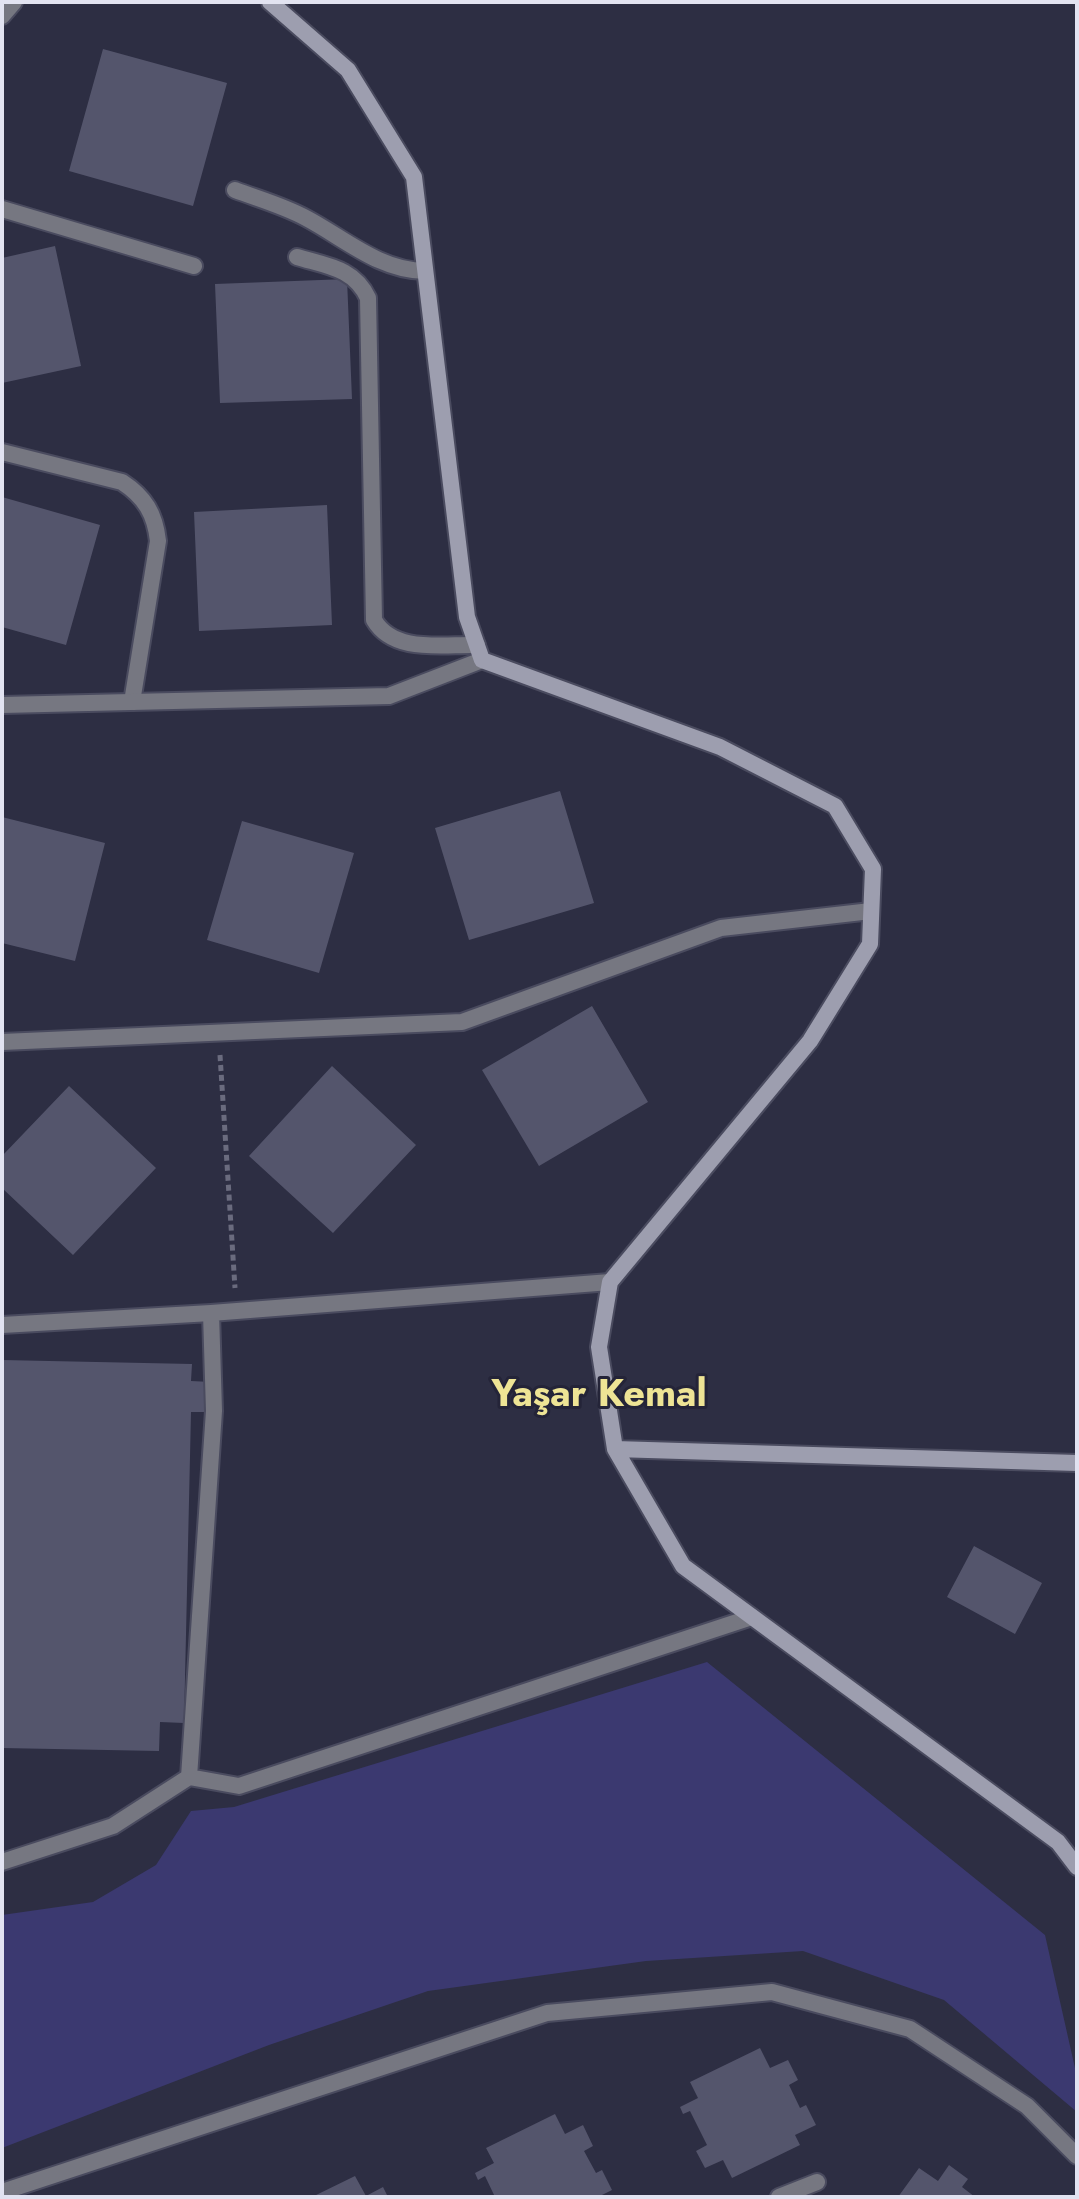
<!DOCTYPE html>
<meta charset="utf-8">
<style>
body{margin:0}
#map{position:relative;width:1079px;height:2199px;overflow:hidden;background:#2d2e43;font-family:Jost,sans-serif}
canvas{display:block}
.frame{position:absolute;inset:0;border:4px solid #e2e3f1;pointer-events:none}
</style>
<div id="map">
<canvas width="1079" height="2199"></canvas>
<div class="frame"></div>
</div>
<script>
const ctx = document.querySelector('canvas').getContext('2d');
ctx.lineJoin = 'round';
function fillPath(path, color) {
  ctx.fillStyle = color;
  ctx.fill(path, 'evenodd');
}
function strokePath(path, color, width, dash) {
  ctx.strokeStyle = color;
  ctx.lineWidth = width;
  ctx.lineCap = dash ? 'butt' : 'round';
  ctx.setLineDash(dash || []);
  ctx.stroke(path);
}
function write(font, color, halo, rows, align = 'center') {
  ctx.font = font + ' Jost,sans-serif';
  ctx.lineWidth = 6;
  ctx.setLineDash([]);
  ctx.textBaseline = 'middle';
  ctx.strokeStyle = halo;
  ctx.fillStyle = color;
  for (const [text, x, y, turn = 0] of rows) {
    ctx.save();
    ctx.translate(x, y);
    ctx.rotate((+turn || 0) * Math.PI / 180);
    ctx.textAlign = isNaN(turn) ? turn : align;
    if (halo) ctx.strokeText(text, 0, 0);
    ctx.fillText(text, 0, 0);
    ctx.restore();
  }
}
fillPath(new Path2D(`
 M707 1662 1045 1935 1077 2077V2112L944 2000 803 1951 646 1961 428 1991 269 2045 2 2148V1915L93 1902 156 1865 191 1811 234 1807Z`), '#3b3970');
fillPath(new Path2D(`
 M103 49 227 83 193 206 69 171Z
 M55 246 81 366 2 383V258Z
 M347 279 352 399 220 403 215 284Z
 M2 497 100 525 66 645 2 627Z
 M327 505 332 625 199 631 194 512Z
 M560 791 594 903 469 940 435 828Z
 M2 817 105 843 75 961 2 943Z
 M242 821 354 853 319 973 207 940Z
 M592 1006 648 1102 539 1166 482 1070Z
 M332 1066 416 1145 333 1233 249 1156Z
 M69 1086 156 1168 73 1255 2 1188V1156Z
 M2 1360 192 1364 191 1381 211 1382 210 1412H191L184 1723 160 1722 159 1751 2 1748Z
 M974 1546 1042 1583 1015 1634 947 1597Z
 M760 2048 770 2068 788 2060 798 2080 789 2085 800 2108 806 2105 816 2125 795 2135 800 2145 732 2178 723 2160 705 2168 696 2151 707 2145 690 2111 683 2114 680 2107 698 2098 690 2082Z
 M555 2114 565 2134 583 2125 593 2146 584 2151 596 2173 602 2170 612 2190 598 2197H495L485 2176 478 2180 475 2173 494 2163 486 2148Z
 M949 2165 968 2179 962 2187 975 2197H898L919 2168 938 2181Z
 M355 2176 366 2196 383 2187 388 2197H312Z`), '#54556c');
const lane = new Path2D(`
 M235 190C259 199 284 206 306 218 344 238 380 271 425 271
 M2 209 194 266
 M297 257C327 266 354 268 368 298L374 620C394 654 443 644 477 645
 M2 452 122 482C145 497 155 514 158 541L132 702`);
const street = new Path2D(`
 M2 16 14 2
 M2 705 389 696 482 660
 M2 1042 462 1022 721 928 871 911
 M2 1325 211 1313 610 1282
 M189 1777 239 1786 752 1617
 M2 1862 113 1826 189 1777 214 1411 211 1313
 M2 2192 547 2013 772 1992 910 2029 1027 2106 1077 2156
 M779 2197 817 2182`);
const secondary = new Path2D(`
 M270 2 348 70 414 177 467 617 482 660 720 747 835 806 873 869 870 944 810 1041 610 1282 599 1347 615 1449 683 1566 1058 1842 1077 1867
 M615 1449 1077 1463`);
strokePath(lane, '#4a4b5f', 20);
strokePath(street, '#4a4b5f', 20);
strokePath(secondary, '#4a4b5f', 20);
strokePath(new Path2D(`
 M220 1055 235 1288`), '#6a6b7e', 5, [6, 4]);
strokePath(lane, '#767781', 16);
strokePath(street, '#767781', 16);
strokePath(secondary, '#9d9eaf', 16);
write('bold 38px', '#eee495', '#242438', [
 ["Yaşar Kemal",599,1397]
]);
</script>
